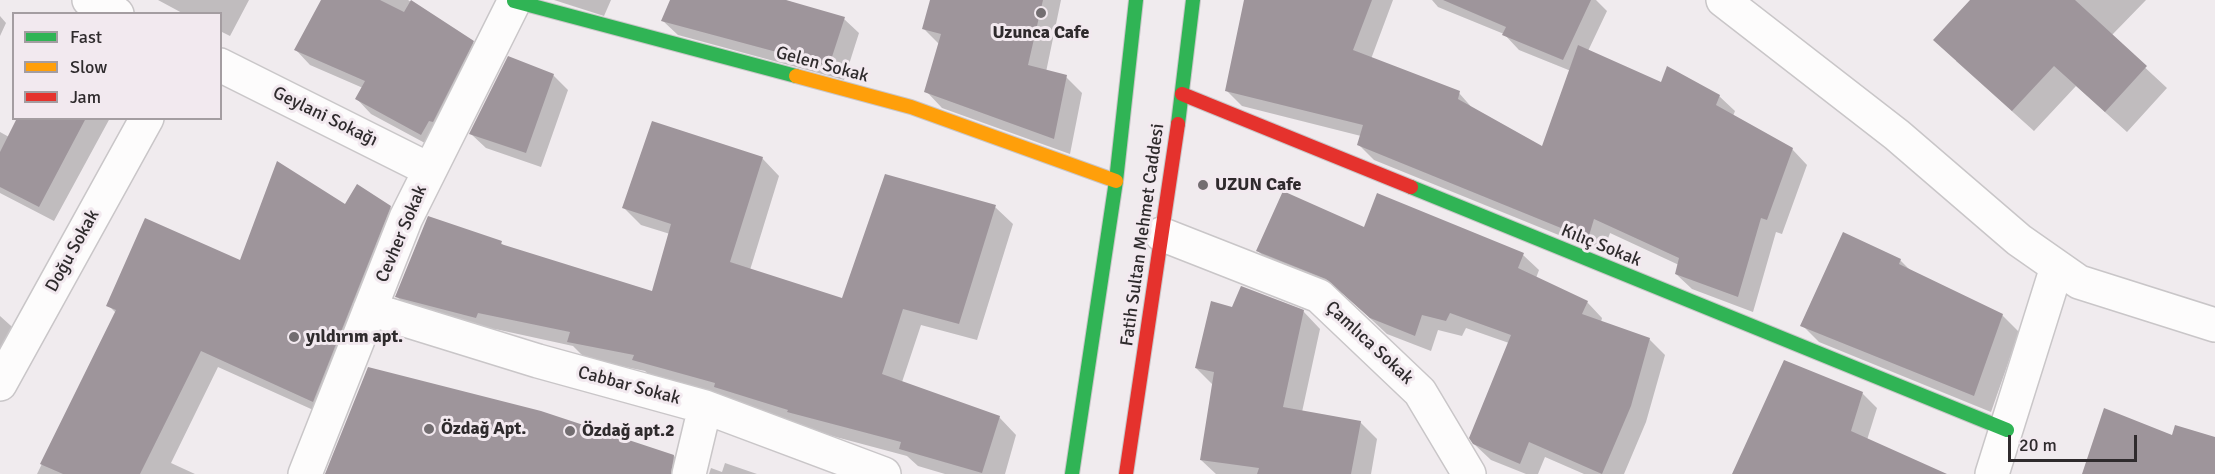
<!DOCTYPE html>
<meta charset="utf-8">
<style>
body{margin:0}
#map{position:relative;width:2215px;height:474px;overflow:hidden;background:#f0ebee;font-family:Signika,sans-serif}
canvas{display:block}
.legend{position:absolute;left:12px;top:12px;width:210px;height:108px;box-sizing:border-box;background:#f2e9ef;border:2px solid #a49da1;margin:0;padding:8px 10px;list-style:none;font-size:18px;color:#2f2b2d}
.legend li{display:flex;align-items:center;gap:12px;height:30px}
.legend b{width:30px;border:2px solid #a49da1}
.scale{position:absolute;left:2008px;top:435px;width:129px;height:27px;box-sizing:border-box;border:3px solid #2f2b2d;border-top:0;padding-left:8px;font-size:18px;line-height:21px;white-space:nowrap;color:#2f2b2d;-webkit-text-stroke:4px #f2e9ef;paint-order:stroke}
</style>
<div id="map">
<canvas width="2215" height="474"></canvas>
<ul class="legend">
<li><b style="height:8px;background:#30b455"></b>Fast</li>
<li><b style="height:8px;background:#ff9f0a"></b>Slow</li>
<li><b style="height:8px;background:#e5322d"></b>Jam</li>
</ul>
<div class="scale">20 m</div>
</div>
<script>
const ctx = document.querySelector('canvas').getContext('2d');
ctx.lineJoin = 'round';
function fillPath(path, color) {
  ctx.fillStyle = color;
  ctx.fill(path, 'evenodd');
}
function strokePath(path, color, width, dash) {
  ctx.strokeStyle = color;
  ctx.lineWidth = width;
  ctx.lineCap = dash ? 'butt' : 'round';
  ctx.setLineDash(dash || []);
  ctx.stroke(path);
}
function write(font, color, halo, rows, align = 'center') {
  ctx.font = font + ' Signika,sans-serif';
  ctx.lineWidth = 6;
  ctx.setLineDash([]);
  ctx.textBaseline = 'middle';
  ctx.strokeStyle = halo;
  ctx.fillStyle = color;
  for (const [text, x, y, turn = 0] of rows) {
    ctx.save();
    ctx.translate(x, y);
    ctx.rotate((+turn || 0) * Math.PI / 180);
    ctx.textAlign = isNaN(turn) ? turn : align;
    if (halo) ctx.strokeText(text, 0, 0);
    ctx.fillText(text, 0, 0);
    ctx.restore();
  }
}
fillPath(new Path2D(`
 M249 0 230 36 220 31V14H184L158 0Z
 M322 0H408L473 42 488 57 436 149 371 114 357 99 363 88 310 65 296 50Z
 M554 0H611L604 16Z
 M671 0H785L844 19 859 33 844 80 678 35 663 21Z
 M932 0H1061L1046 72 1066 77 1082 93 1070 154 942 108 926 91 940 45 924 29Z
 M1246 0H1393L1371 59 1459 93 1474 110 1543 149 1571 71 1519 50 1504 34 1438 7 1432 0H1596L1607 11 1588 51 1661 84 1719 96 1735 111 1733 116 1792 149 1807 165 1782 234 1776 232 1753 312 1692 289 1676 274 1679 265 1610 233 1603 253 1374 160 1358 144 1361 136 1242 106 1227 91Z
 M1972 0H2146L2111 36 2167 88 2127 132 2076 86 2034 131 1956 61Z
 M0 16 6 23 0 36Z
 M553 75 568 90 541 167 486 148 471 134Z
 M20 118H110L54 221 0 193V132L9 137Z
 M762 158 779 176 750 270 843 300 995 207 1013 224 977 340 921 325 902 382 999 417 1016 435 1005 474H945L918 466 907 456 806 429 802 425 651 377 645 371 586 359 573 346 495 329 493 335 414 314 397 297 501 243 505 247 653 293 670 234 641 225 624 208Z
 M346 206 390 207 407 224 331 418 218 367 171 463 195 474H37L116 313 108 305 241 262Z
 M1365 229 1523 255 1539 270 1536 278 1587 302 1602 318 1601 322 1649 339 1665 355 1646 422 1624 474H1584L1545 457 1538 474H1526L1491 460 1474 444 1509 343 1466 328 1462 336 1438 330 1431 351 1387 334 1344 294 1274 267 1258 251Z
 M1900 260 1913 273 2002 315 2019 332 1991 412 1819 342 1802 325Z
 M1233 309 1303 311 1320 329 1302 412 1360 422 1377 439 1371 474H1216L1201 460 1213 385 1196 368Z
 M0 316 20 334 0 373Z
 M1862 393 1877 408 1867 440 1942 474H1733Z
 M674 456 691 474H327Z
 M725 463 757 474H709L711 468 722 472Z`), '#0003');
fillPath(new Path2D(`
 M321 0H380L404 12 411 0 474 41 433 122 429 121 421 135 355 99 365 81 294 50Z
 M670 0H786L845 17 829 66 661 21Z
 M930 0H1043L1028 65 1067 75 1054 139 924 92 941 34 922 29Z
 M1244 0H1372L1353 50 1460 91 1458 99 1542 146 1578 45 1661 82 1667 66 1720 95 1716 105 1793 148 1767 220 1761 218 1738 297 1675 274 1679 258 1594 219 1588 239 1357 145 1363 125 1225 91Z
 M1443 0H1591L1563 60 1502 35 1506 27Z
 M1970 0H2075L2147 66 2105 112 2054 66 2012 111 1933 40Z
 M508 56 554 74 526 153 469 134Z
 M17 118H86L39 207 0 187V152Z
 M652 121 763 157 730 262 842 298 885 174 996 205 959 324 903 309 882 374 1000 416 982 473 899 449 901 442 787 412 788 410 714 387 715 383 632 360 634 355 567 342 570 332 478 313 476 318 395 297 428 216 502 241 501 244 652 291 671 224 622 208Z
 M277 161 345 204 357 184 391 206 313 402 201 351 140 474H63L40 464 116 310 106 306 145 218 240 260Z
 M1283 191 1364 227 1377 193 1524 253 1518 268 1588 301 1582 314 1650 338 1631 406 1602 474 1529 442 1520 464 1473 444 1469 438 1511 335 1450 313 1446 321 1422 315 1415 336 1370 318 1326 279 1256 251Z
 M1843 232 1901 259 1899 264 2003 314 1974 396 1800 326Z
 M1241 286 1304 310 1283 407 1361 421 1351 474H1257L1259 468 1200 460 1214 372 1195 368 1211 301 1232 307Z
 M1784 360 1863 392 1851 431 1947 474H1732Z
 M368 367 541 411 674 455 671 474H325Z
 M2104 408 2172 435 2175 425 2215 437V474H2082Z`), '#9e959b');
const street = new Path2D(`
 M89 0 117 14
 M1723 0 1897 135 2019 240 2079 282 2215 325
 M220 65 430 170
 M1161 234 1319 296 1420 392 1469 474
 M370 309 538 361 705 407 884 474
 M0 384 147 118
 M305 474 406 218 515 0
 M689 474 705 407
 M1992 474 2057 267`);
const fast = new Path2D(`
 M514 1 796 76
 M1178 124 1193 0
 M1411 187 2007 430
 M1072 474 1116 181 1136 0`);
const slow = new Path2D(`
 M796 76 911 107 1116 181`);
const jam = new Path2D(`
 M1182 94 1411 187
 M1126 474 1178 124`);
strokePath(street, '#c9c6c8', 36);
strokePath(fast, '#c9c6c8', 16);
strokePath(slow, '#c9c6c8', 16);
strokePath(jam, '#c9c6c8', 16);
strokePath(street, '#fdfcfc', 33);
strokePath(fast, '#30b455', 14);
strokePath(slow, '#ff9f0a', 14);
strokePath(jam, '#e5322d', 14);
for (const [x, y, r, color] of [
 [1041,13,6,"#736e71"],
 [1203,185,6,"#736e71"],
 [294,337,6,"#736e71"],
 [429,429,6,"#736e71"],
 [570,431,6,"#736e71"]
]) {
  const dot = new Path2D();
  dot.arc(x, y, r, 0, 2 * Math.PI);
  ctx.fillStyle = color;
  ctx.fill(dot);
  strokePath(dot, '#f2e9ef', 2);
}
write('bold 18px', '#2f2b2d', '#f2e9ef', [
 ["Uzunca Cafe",1041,33,"center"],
 ["UZUN Cafe",1215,185],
 ["yıldırım apt.",306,337],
 ["Özdağ Apt.",441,429],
 ["Özdağ apt.2",582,431]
], 'left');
write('18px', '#2f2b2d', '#f2e9ef', [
 ["Gelen Sokak",822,65,15],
 ["Geylani Sokağı",325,117,26],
 ["Cevher Sokak",402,234,-67],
 ["Fatih Sultan Mehmet Caddesi",1143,235,-82],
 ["Kılıç Sokak",1601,246,22],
 ["Doğu Sokak",73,251,-61],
 ["Çamlıca Sokak",1369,343,43],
 ["Cabbar Sokak",629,386,15]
]);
</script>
